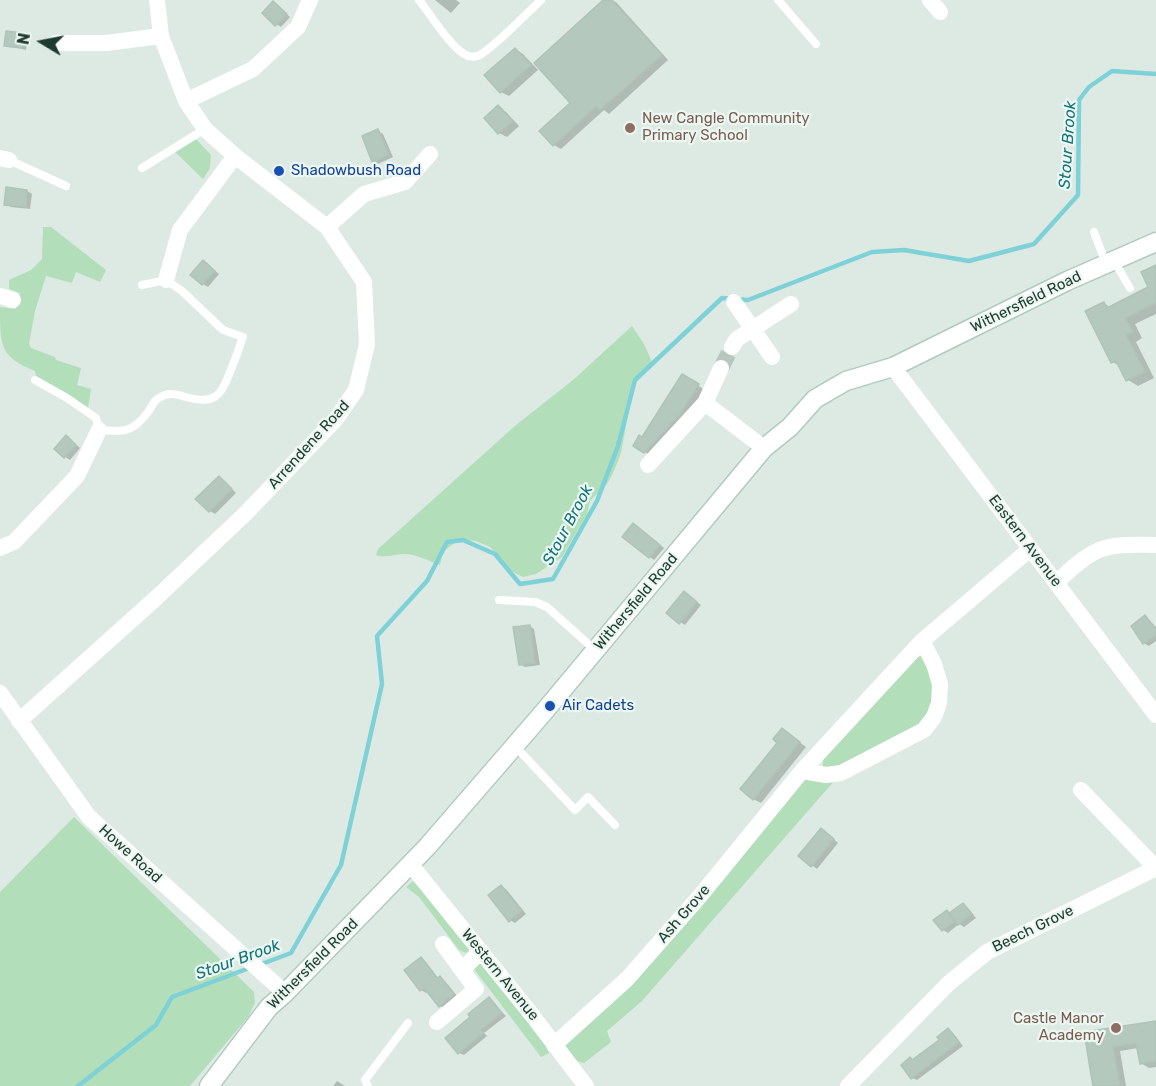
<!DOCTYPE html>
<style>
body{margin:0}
#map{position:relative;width:1156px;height:1086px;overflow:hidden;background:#ddeae3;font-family:Rubik,sans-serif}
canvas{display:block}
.north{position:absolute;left:12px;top:12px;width:60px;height:60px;-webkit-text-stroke:4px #edf7f1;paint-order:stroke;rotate:280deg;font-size:16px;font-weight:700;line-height:24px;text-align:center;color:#1d3b30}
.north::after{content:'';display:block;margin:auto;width:21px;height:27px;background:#1d3b30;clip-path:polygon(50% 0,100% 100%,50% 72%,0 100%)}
</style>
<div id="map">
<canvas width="1156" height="1086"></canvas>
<div class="north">N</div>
</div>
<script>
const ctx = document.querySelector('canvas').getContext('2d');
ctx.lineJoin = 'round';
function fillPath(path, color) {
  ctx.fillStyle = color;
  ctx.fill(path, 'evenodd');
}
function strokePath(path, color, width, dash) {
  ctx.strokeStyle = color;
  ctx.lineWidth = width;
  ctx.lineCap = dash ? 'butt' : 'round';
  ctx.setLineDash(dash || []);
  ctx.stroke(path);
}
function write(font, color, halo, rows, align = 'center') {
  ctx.font = font + ' Rubik,sans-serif';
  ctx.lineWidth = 4.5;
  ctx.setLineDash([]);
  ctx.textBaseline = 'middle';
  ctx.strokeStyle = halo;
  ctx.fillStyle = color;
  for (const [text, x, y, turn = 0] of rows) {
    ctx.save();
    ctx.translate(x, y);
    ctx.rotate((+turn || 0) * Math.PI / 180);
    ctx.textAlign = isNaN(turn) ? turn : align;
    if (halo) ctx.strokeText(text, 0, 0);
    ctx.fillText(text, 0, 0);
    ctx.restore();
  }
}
fillPath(new Path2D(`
 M195 138 211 155 210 168 203 179 175 152Z
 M43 227H51L106 270 100 282 76 272 72 283 46 276 35 311 29 344 31 348 55 357 56 360 81 368 77 385 91 389 88 408 36 376 35 371C0 357 0 346 0 307L16 309 20 293 9 289V280L31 270 42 259Z
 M632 326 644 344 652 362 640 374 633 387 621 453 614 471 607 484 590 501 587 514 562 557 536 574 523 577 513 572 490 547 476 541 463 540 453 544 443 552 440 565C429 561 418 555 406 554 395 553 387 559 376 555L378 549 516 425 573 380Z
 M921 656 925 657 935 699 921 727 841 767 823 769V757L917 658Z
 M836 779 642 1001 607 1031 611 1042 584 1063 572 1060 563 1040 804 780Z
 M74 817 254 992 255 1003 248 1017 190 1086H0V892Z
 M413 881 469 942V950L466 953 459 950 419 897 406 887Z
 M475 963H483L545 1042 549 1053 541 1057 474 969Z`), '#b3deba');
fillPath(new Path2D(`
 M435 0H456L460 3 451 13Z
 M605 0 616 2 668 60 609 114 604 110 561 149 554 145 572 103Z
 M273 3 290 17 281 27 276 24Z
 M23 35 28 38 26 50 6 45Z
 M515 49 523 54 538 70 509 96 501 92Z
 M499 107 506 112 519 126 507 137 499 133Z
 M378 131 383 134 393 157 378 164 373 161Z
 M27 191 32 194 30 209 11 207 6 204Z
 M208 265 219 274 208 287 203 284Z
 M1156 266V314L1135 324 1142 338 1136 342 1154 378 1138 386 1128 380 1121 367 1113 362 1104 303 1111 308 1150 288Z
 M682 376 705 390 653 457 635 446 642 439Z
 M71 440 80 448 70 460 65 457Z
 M220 477 236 493 215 514 210 511Z
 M639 528 664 548 654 560 650 557Z
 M685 593 701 605 685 625 680 622Z
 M1146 617 1156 627V641L1149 646 1144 643Z
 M529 626 534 629 540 665 525 667 520 664Z
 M783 730 806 747 761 803 753 799 779 742Z
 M826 833 838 843 817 869 800 856Z
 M501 887 506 889 526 914 515 923 510 920Z
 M963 905 968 908 976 918 964 927 959 924 948 933 943 930 947 912 950 914Z
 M421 959 426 962 439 979 445 981 458 997 445 1008 440 1006 428 991 426 993 421 990Z
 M489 999 506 1016 484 1033 487 1036 464 1055 459 1053Z
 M1156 1022V1067L1149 1068 1141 1063 1138 1048 1120 1051 1126 1086H1095L1086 1034Z
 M948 1030 953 1033 963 1046 917 1080 912 1078 910 1059 913 1061 941 1040Z
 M337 1081 345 1086H333Z`), '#0003');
strokePath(new Path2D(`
 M259 965 291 953 341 865 382 684 377 636 427 581 447 542 463 540 495 554 520 584 553 579 597 501 618 446 635 380 722 298 748 300 872 252 904 250 969 261 1034 244 1078 195 1079 100 1089 87 1112 71 1156 74
 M78 1086 156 1025 172 997 252 967`), '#7ed1d6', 4.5);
const building = new Path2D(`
 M603 0H612L662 55 600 110 596 106 553 146 539 131 570 103 534 63Z
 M273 1 287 14 275 26 262 13Z
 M6 31 24 33 21 48 4 46Z
 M515 48 531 65 500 93 484 75Z
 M498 105 513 121 498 134 484 118Z
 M378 129 389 155 372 162 362 136Z
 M6 187 27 190 26 207 4 205Z
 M203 260 215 271 202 285 190 275Z
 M1156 265V303L1125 318 1133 332 1126 335 1145 372 1126 381 1116 361 1111 363 1085 311 1104 302 1107 308 1148 287 1141 272Z
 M682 374 699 384 680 414 644 453 633 446 639 435 642 437Z
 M66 435 76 445 64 458 54 449Z
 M219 476 232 489 209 512 195 499Z
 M633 523 660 545 649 558 622 537Z
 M684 591 697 602 679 624 666 613Z
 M1145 615 1156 630V635L1143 644 1131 626Z
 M530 625 535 663 519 665 513 627Z
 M782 728 800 742 753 800 740 789 777 743 773 739Z
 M821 828 834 839 811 867 798 856Z
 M501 885 522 911 509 922 488 895Z
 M963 903 972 914 958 925 949 913Z
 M947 910 954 922 942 931 933 920Z
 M421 957 437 978 440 976 454 994 439 1007 424 988 420 991 404 970Z
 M489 997 502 1013 481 1030 483 1033 458 1054 445 1038 470 1017 468 1014Z
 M1156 1021V1061L1140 1064 1136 1043 1113 1047 1120 1086H1093L1084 1032Z
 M948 1028 959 1042 911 1079 901 1065 910 1057 912 1060 939 1040 937 1037Z`);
fillPath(building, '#b5c8be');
strokePath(building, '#afc4b9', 1.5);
strokePath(new Path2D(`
 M721 368 732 347`), '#b7c7bf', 16, [16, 8]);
const secondary = new Path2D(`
 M209 1086 269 1007 285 993 427 847 543 713 764 448 790 427 815 399 846 381 893 367 1067 281 1156 242`);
strokePath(secondary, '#afcbbe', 21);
strokePath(new Path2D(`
 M419 0C431 15 452 50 468 56 472 57 474 57 478 56 494 48 526 14 541 0
 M778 0 816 44
 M9 160 66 186
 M142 168 205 129
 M1094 232 1106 264
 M1114 261 1130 288
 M35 380 67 398 96 418 99 430C123 432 133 433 148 412 152 407 153 401 159 398 168 392 176 394 186 397 213 405 221 397 230 372 235 360 239 349 243 337L223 330 182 291 166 280 142 285
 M499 600 535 602 547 607 595 650
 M515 746 575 810 588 797 615 825
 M368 1086 365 1080 408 1023`), '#fff', 8);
strokePath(new Path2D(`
 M930 0 940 12
 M56 43H106L161 36
 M186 101 253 69 298 27 310 0
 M0 158 9 160
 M327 227 364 194 405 182 430 154
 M166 280 180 230 235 156
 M0 296 13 300
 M734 302 772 357
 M732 347 737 339 791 304
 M893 367 1156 715
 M705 403 721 368
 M648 465 705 403 764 448
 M0 548 14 542 77 476 99 430
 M1057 582C1069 571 1083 557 1099 550 1116 543 1138 545 1156 545
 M0 693 89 817 285 993
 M19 721 155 599 245 514 336 419 356 390 367 344 364 282 327 227 235 156 205 129 186 101 161 36 157 0
 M802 771 826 775 841 773 924 730 934 717 939 703 940 684 934 664 922 641
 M1081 790 1156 868
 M411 865 532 1015 586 1086
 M443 944 462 970
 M437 1022 476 989 462 970 481 951
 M554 1045 627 979 700 896 802 771 922 641 1030 549
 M848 1086 949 983 987 952 1156 868`), '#fff', 16);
strokePath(secondary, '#fff', 18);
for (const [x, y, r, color] of [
 [630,128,6,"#8d6e63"],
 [279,171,6,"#1a4fb4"],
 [550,706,6,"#1a4fb4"],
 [1116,1028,6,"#8d6e63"]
]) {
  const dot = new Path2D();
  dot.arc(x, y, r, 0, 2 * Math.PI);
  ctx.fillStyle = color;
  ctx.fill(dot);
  strokePath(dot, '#edf7f1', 2);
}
write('15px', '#785e54', '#edf7f1', [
 ["New Cangle Community",642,119],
 ["Primary School",642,136],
 ["Castle Manor",1104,1019,"right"],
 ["Academy",1104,1036,"right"]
], 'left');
write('15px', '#164399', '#edf7f1', [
 ["Shadowbush Road",291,171],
 ["Air Cadets",562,706]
], 'left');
write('15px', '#1d3b30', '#edf7f1', [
 ["Withersfield Road",1026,302,-26],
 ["Arrendene Road",309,445,-48],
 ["Eastern Avenue",1025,541,53],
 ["Withersfield Road",636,602,-50],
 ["Howe Road",130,854,42],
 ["Ash Grove",684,914,-49],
 ["Beech Grove",1033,929,-26],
 ["Withersfield Road",313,964,-45],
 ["Western Avenue",500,975,51]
]);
write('italic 16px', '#13747b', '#edf7f1', [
 ["Stour Brook",1068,145,-86],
 ["Stour Brook",568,525,-62],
 ["Stour Brook",238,960,-20]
]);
</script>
